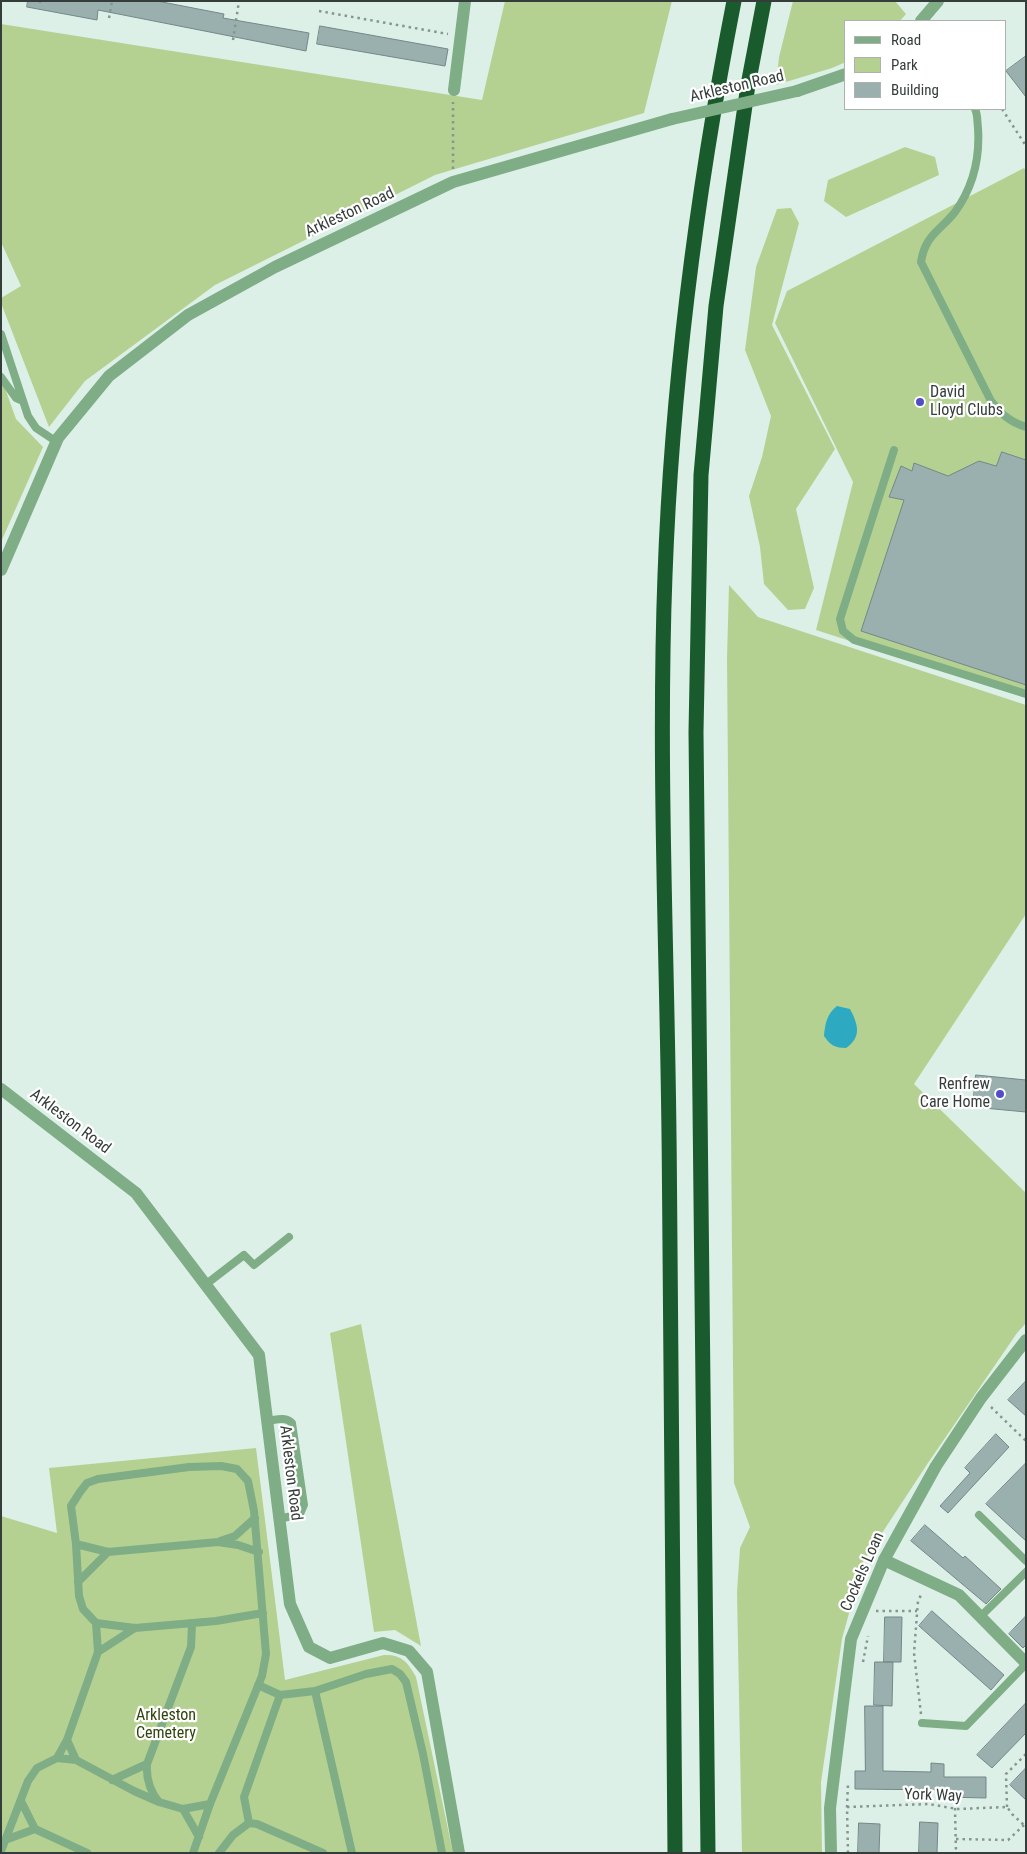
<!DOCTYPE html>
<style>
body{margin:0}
#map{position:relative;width:1027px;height:1854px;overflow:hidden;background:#dcf0e8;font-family:"Roboto Condensed",sans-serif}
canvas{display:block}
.frame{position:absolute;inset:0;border:2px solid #353d3a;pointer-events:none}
.legend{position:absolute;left:844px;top:20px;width:162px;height:90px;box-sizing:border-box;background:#fff;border:1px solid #aeb1b0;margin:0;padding:6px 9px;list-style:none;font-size:15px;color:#353d3a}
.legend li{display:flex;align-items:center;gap:10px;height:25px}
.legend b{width:25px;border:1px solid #aeb1b0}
</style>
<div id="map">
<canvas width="1027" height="1854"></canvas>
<div class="frame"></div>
<ul class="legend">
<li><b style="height:6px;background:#7ead86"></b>Road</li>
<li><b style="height:14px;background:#b5d192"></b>Park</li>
<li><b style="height:14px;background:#9ab0ae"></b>Building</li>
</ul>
</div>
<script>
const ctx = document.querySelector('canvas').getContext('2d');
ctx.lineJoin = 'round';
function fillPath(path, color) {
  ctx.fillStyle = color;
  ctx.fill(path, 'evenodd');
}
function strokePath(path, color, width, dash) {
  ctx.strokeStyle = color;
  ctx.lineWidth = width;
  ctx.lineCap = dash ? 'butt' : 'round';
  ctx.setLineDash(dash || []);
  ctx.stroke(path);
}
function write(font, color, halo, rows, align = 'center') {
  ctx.font = font + ' "Roboto Condensed",sans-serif';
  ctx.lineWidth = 4.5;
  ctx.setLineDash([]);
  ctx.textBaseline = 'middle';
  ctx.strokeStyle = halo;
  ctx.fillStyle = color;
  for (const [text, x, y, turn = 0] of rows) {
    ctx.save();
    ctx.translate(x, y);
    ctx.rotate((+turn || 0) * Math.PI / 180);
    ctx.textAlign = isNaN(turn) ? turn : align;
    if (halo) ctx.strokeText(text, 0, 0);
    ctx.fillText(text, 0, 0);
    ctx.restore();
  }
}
fillPath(new Path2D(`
 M505 1H672L644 113 435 175 215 285 85 381 49 427 1 303V298L21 286 1 242V24L482 100Z
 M793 1H895L906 14 900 21H846V62L832 68 776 85 779 57Z
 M905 147 935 157 939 175 846 217 824 201 828 180Z
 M1024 168 1026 171V698L816 630 853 482 775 323 787 291Z
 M791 208 799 223 772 325 835 449 796 509 814 588 805 609 788 610 764 584 760 547 749 496 762 457 771 416 745 350 756 267 777 209Z
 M1 377 16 419 43 447 1 542Z
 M729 585 758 617 1026 705V914L914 1084 1026 1193V1323L1017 1333 928 1463 863 1562 842 1639 821 1782 822 1853H742L737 1592 740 1548 750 1527 734 1483 727 658Z
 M361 1324 421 1646 395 1630 374 1632 330 1333Z
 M256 1448 285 1680 384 1655C401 1654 408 1662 416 1677L453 1853H1V1516L57 1533 49 1468Z`), '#b5d192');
fillPath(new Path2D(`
 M837 1006 850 1009C858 1024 862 1037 846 1048 835 1048 830 1045 824 1036 825 1023 827 1014 837 1006Z`), '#2daac2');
const building = new Path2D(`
 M28 1H157L224 14 223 18 309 33 306 51 98 10 97 20 27 7Z
 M320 26 448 49 445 66 317 44Z
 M1026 56V97L1006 71Z
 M1002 452 1026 460V685L861 631 904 500 889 497 901 466 912 471 914 463 948 476 979 461 996 466Z
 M976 1075 1026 1080V1112L973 1107Z
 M1026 1381V1416L1008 1400Z
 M996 1434 1009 1447 948 1513 940 1506 970 1473 965 1468Z
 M1026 1463V1541L986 1504Z
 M925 1525 963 1558 965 1556 1001 1589 986 1604 911 1541Z
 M932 1611 1004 1675 991 1690 919 1626Z
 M1026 1616V1645L1023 1648 1009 1634Z
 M885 1617H902L901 1662H884Z
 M875 1662H893L892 1706 874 1705Z
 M1026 1703V1733L992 1768 977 1755Z
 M865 1706H883V1771L931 1772V1763L944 1764V1777H986V1798L944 1797V1790L855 1789V1771H865Z
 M1026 1768V1800L1010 1785Z
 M920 1822 938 1823 937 1853H919Z
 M859 1823 880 1824 879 1853H858Z`);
fillPath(building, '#9ab0ae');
strokePath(building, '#738887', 1);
strokePath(new Path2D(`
 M40 3V1
 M319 11 448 34
 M109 18 112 1
 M233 40 239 1
 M1002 109 1026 146
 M453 169V102
 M991 1407 1026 1441
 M876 1611H917
 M863 1662 868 1636
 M921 1714 914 1653 918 1601 922 1593
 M847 1807 929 1804 957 1809 1007 1807 1012 1814 1026 1827
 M1007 1807 1006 1774 1026 1754
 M955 1808 956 1853
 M956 1839 1008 1840 1024 1825
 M848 1853 847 1807 848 1784`), '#87958f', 2.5, [2.5, 4]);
strokePath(new Path2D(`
 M975 109C978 115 977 121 978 128 980 158 973 187 955 212 940 231 925 235 921 262L991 401C1001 414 1010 422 1026 427
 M1 334 28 416 36 428 57 442
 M1 377 16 398 23 401
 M894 450 840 619 843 631 854 640 1026 694
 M205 1285 244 1255 254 1265 289 1237
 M267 1421C276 1420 285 1416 292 1423L304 1505 300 1514 279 1519
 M979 1515 1026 1561
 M220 1541 235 1536 255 1518
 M76 1544 108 1552 218 1542 238 1545 259 1552
 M78 1582 108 1552
 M980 1617 1026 1572
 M96 1623 83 1609 79 1596 76 1544 71 1506 80 1492 87 1483 98 1479 189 1467 221 1466 237 1469 248 1481 254 1511 266 1654 262 1676 210 1804 193 1853
 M98 1652 135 1628
 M258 1685 280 1695 315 1691 366 1674 392 1669 400 1674 406 1682 423 1754 442 1853
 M315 1691 352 1853
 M922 1723 966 1726 1026 1664
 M67 1740 76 1760 134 1791 159 1802 183 1809 210 1804
 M57 1758 76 1760
 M112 1780 147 1764
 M21 1801 35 1829
 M159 1802C149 1790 146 1778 147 1764L191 1647 192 1624
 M183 1809 199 1837
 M249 1823 244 1797 280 1695
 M5 1840 35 1829 87 1853
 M1 1851 28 1781 37 1768 57 1758 67 1740 98 1652 96 1623 135 1628 216 1621 263 1613
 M219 1853 233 1835 249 1823 257 1824 323 1853`), '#7ead86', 8);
strokePath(new Path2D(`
 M454 90 465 1
 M1 1089 136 1193 259 1355 290 1604 309 1647 330 1658 383 1643 409 1651 427 1672 459 1853
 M884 1560 959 1595 1026 1663`), '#7ead86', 12);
strokePath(new Path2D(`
 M921 21 938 1
 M797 91 846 74
 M1 570 58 438 109 376 188 315 275 267 453 182 672 119
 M831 1853 830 1808 851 1639 884 1560 936 1466 981 1398 1026 1340`), '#7ead86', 12);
strokePath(new Path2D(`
 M675 1853C673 1613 672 1374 669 1135 667 948 658 761 665 575 672 382 697 190 734 1
 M708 1853 696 732 701 475 716 306 748 85 764 1`), '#195b2c', 15);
strokePath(new Path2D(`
 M672 119 797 91`), '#7ead86', 12);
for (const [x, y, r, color] of [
 [920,402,5,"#514ec5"],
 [1000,1094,5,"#514ec5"]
]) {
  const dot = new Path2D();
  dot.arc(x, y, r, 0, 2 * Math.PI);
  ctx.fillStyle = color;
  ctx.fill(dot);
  strokePath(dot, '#fff', 2);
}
write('16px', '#353d3a', '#fff', [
 ["Arkleston Road",737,87,-13],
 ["Arkleston Road",350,213,-25],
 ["Arkleston Road",70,1122,37],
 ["Arkleston Road",290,1473,83],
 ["Cockels Loan",863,1572,-66],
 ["York Way",933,1796,2]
]);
write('16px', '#353d3a', '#fff', [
 ["David",930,393],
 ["Lloyd Clubs",930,411],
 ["Renfrew",990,1085,"right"],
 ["Care Home",990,1103,"right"]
], 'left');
write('16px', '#30440b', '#fff', [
 ["Arkleston",166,1716],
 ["Cemetery",166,1734]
]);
</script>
